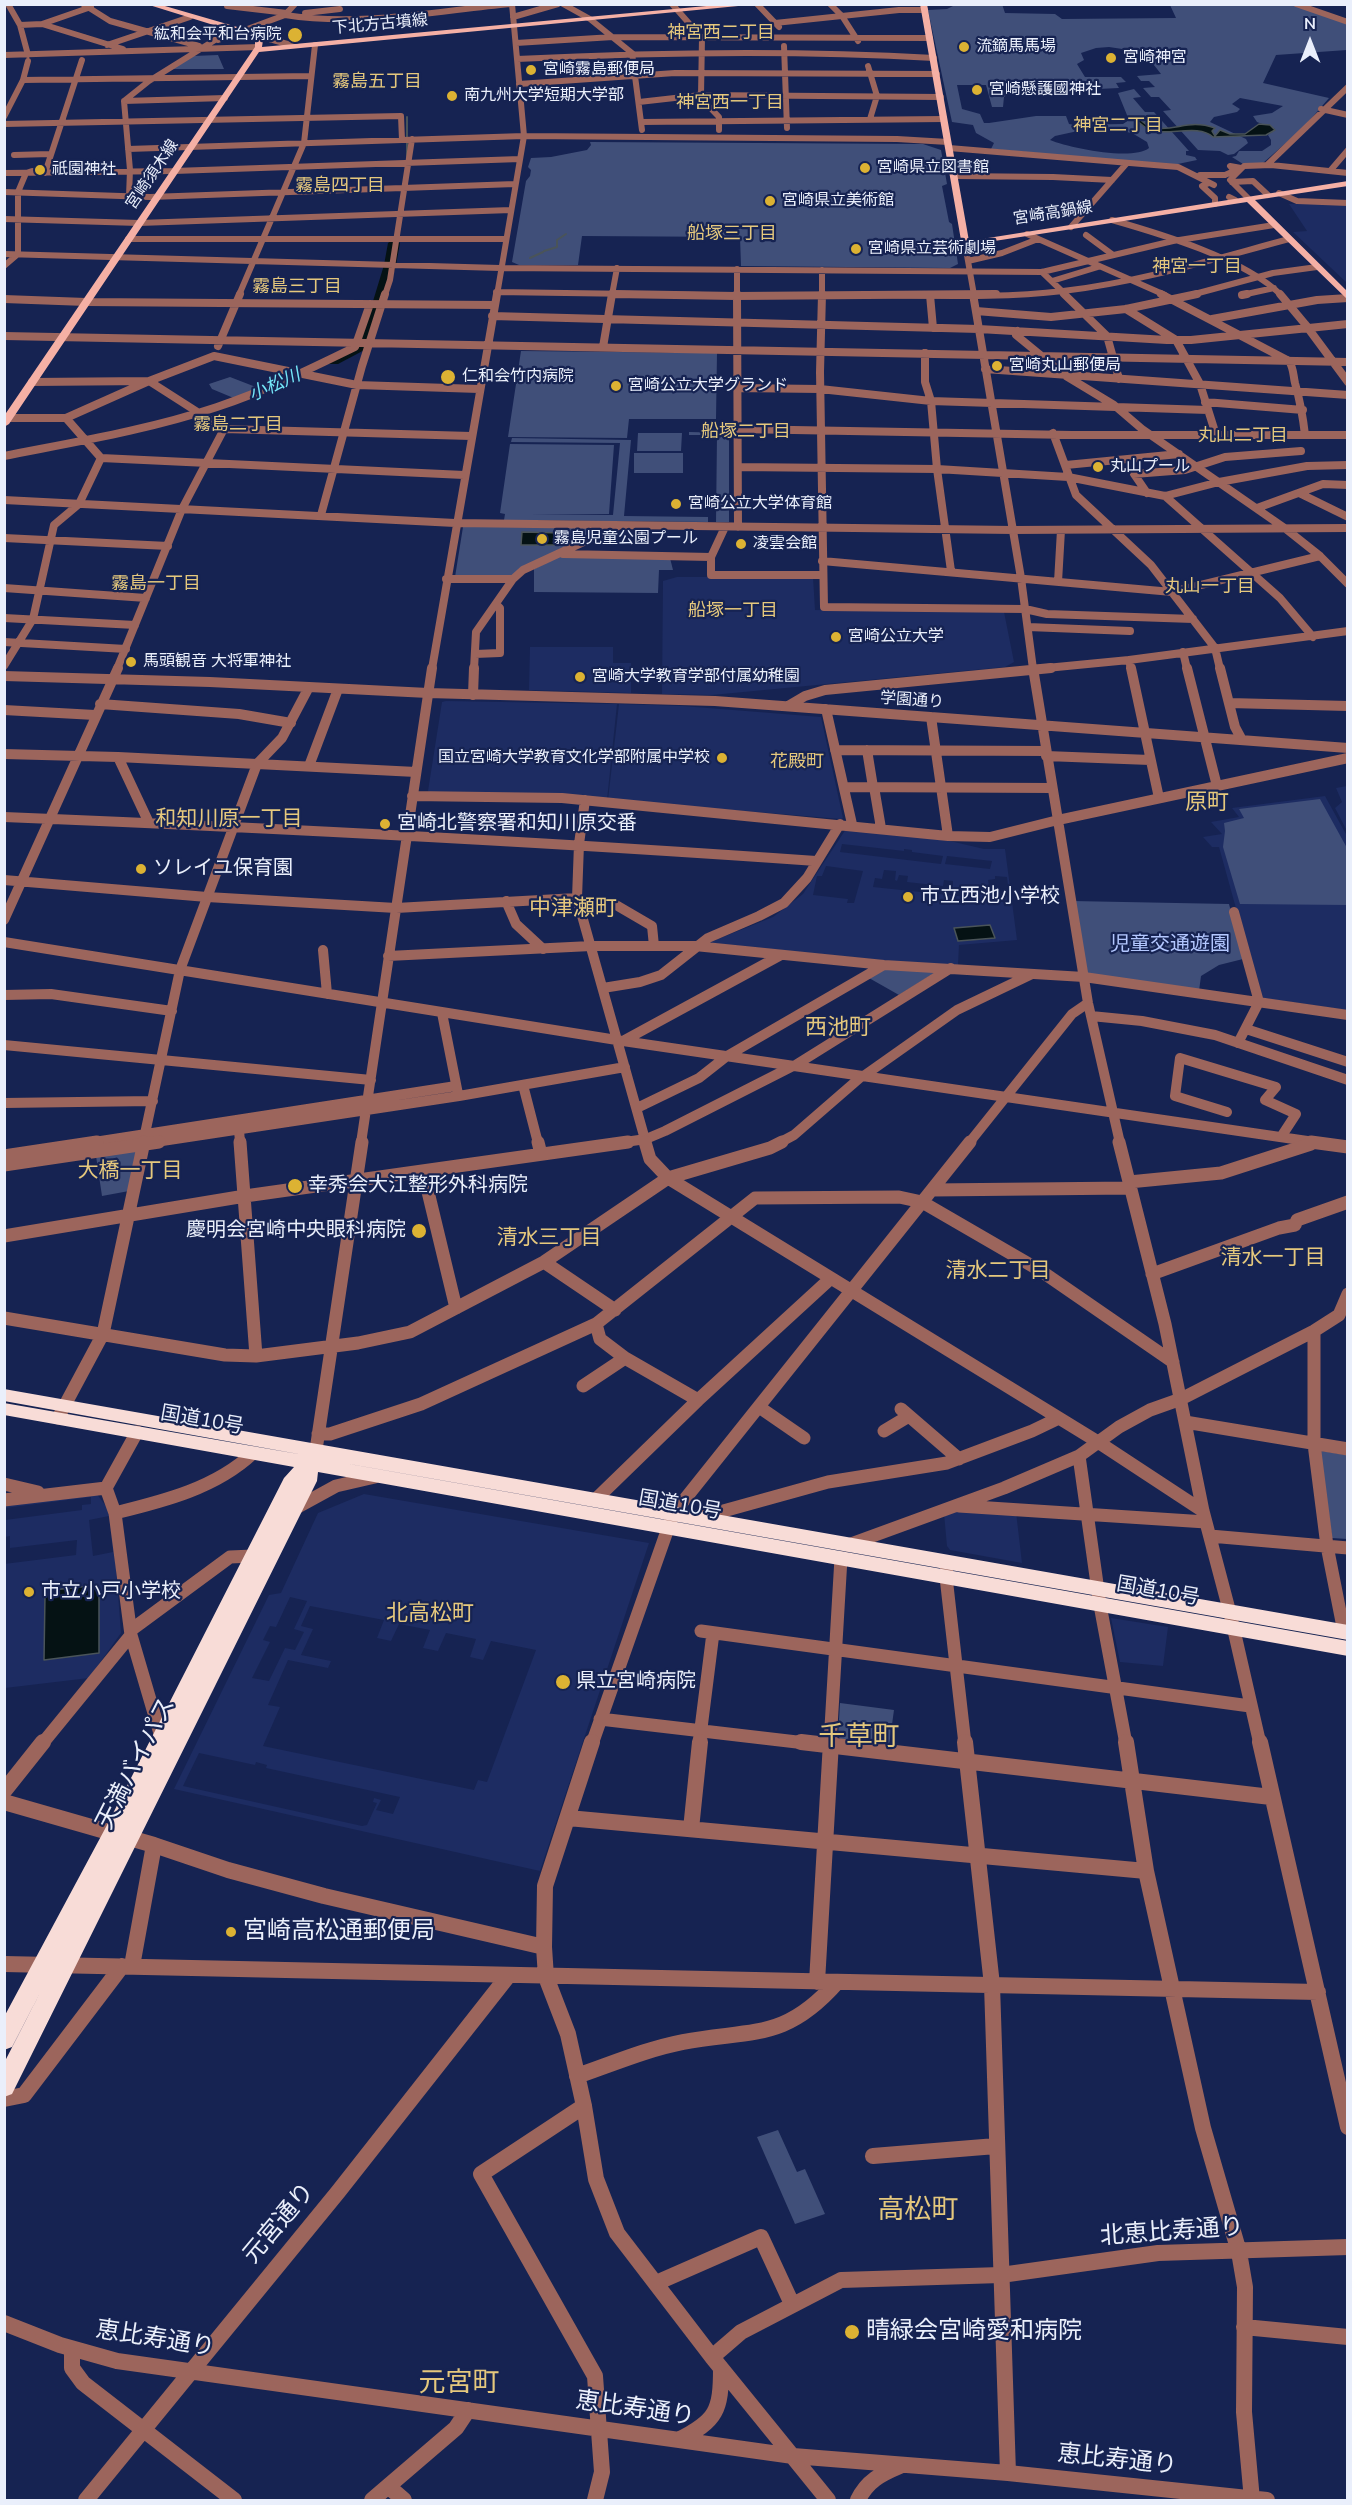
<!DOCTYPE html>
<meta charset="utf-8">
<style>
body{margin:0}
#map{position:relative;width:1352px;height:2505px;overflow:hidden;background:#162352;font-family:"Nunito Sans",sans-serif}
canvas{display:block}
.frame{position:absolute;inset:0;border:6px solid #eaeffb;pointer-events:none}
.north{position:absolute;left:1280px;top:12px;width:60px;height:60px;-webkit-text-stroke:4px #162352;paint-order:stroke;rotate:0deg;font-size:16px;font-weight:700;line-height:24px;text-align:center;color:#eaeffb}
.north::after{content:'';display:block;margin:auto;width:21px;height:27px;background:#eaeffb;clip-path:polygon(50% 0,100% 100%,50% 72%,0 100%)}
</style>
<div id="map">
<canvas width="1352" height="2505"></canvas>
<div class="frame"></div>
<div class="north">N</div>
</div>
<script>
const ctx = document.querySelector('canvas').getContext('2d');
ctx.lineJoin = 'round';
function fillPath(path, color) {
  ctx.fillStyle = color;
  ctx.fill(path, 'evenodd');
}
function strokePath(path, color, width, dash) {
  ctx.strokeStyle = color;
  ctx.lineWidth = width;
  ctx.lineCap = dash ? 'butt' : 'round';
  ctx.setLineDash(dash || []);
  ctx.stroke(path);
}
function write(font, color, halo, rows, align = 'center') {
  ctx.font = font + ' "Nunito Sans","Noto Sans JP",sans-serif';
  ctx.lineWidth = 4.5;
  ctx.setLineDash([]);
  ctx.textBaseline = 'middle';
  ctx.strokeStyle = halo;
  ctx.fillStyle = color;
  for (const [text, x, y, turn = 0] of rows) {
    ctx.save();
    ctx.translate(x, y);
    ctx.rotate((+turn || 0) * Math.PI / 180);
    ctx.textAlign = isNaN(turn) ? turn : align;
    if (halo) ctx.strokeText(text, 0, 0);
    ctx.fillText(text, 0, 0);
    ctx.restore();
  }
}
fillPath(new Path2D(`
 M1289 204H1347V283L1293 232 1307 231Z
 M677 577H813L815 610 1004 612 1014 662 1005 667 712 695 662 694 663 581Z
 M530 647H613V663H631V693L529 690Z
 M446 701 617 704 607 800 431 793 428 791 442 702Z
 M619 704 683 706 821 717 843 818 841 819 608 800Z
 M1347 786H1348L1347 831 1335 808 1342 802 1336 788Z
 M1325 796 1347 836V1010L1263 998 1260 995 1219 847H1212L1203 837 1222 834 1211 822 1239 817 1232 808Z
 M846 829 950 841 984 849H1005L1017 940 959 945 958 965 892 961 708 943 773 917 803 894ZM842 844 904 851V849L912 850V852L943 856 941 864 840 852ZM947 856 992 861 990 869 945 864ZM826 866 863 871 854 903H847L848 899 813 895 817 876H822ZM884 870 896 871 895 880 897 881 899 875 908 876 907 882 943 886 944 880 953 881V887L978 889 977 898 873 887 875 878 882 879ZM995 876 1007 877 1009 894H990L988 880 995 879Z
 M96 1493 112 1514 121 1633 89 1678 5 1688 4 1564 76 1555 77 1540 10 1548V1536L5 1537V1520L82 1510V1505L91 1504V1497L5 1508V1504ZM109 1516 113 1552 93 1556 89 1520Z
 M364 1494 649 1543 540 1871 174 1789 269 1595 281 1593 318 1513ZM290 1597 307 1601 294 1629 304 1632 295 1650 285 1648 269 1681 252 1678 270 1642 263 1640 270 1626 276 1627ZM310 1606 384 1620 377 1638 391 1641 399 1624 430 1630 423 1648 438 1651 446 1633 476 1639 470 1657 483 1660 491 1641 536 1650 487 1782 478 1780 474 1790 263 1746 280 1707 268 1705 288 1660 328 1668 331 1661 301 1655 313 1629 301 1626ZM199 1753 255 1765 256 1762 267 1765 266 1768 400 1797 393 1814 376 1810 381 1800 374 1798 373 1802 377 1803 367 1825 362 1826 183 1786Z
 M957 1509 1016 1512 1022 1563 950 1550 947 1546 944 1513Z
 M1111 1618 1168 1627 1163 1666 1120 1662Z`), '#1d2c62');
fillPath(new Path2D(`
 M1002 4 1005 13 1055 14 1062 19 1176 18 1170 5H1293L1347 23V50L1276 55 1263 83 1329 98 1304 127 1263 163 1243 164 1232 157 1236 156 1239 151H1262L1271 145V140L1268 135 1275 129 1257 122 1253 116 1272 113 1283 106 1240 98 1232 104 1240 109 1237 112 1214 117 1210 122 1246 139 1248 143 1234 154 1228 155 1220 151 1198 150 1163 111 1171 110 1159 97H1151L1143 88 1155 87 1149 81H1141L1137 76 1161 74 1150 60 1138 57 1129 50 1109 47 1096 48 1081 53 1084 60 1077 64 1085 77H1121L1126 82 1116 83 1119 88 1077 90 1051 95H1007L1004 97 1003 107H992L986 85H957L962 109 980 114 984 123H989L1036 116H1066L1069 124 1074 125 1123 124 1129 120 1118 93 1134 89 1141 97 1133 98 1145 112H1154L1189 151H1186V155L1195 157 1197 160 1173 165 991 149 994 143 976 133 973 125 952 122 928 10 947 9 955 5ZM1087 129 1121 131 1132 133 1147 142 1149 148C1133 161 1069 148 1050 140L1055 136Z
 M218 55 224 69H171L193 56Z
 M590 142 923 144 941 150 947 184 942 186 949 222 952 224 958 264 950 268 741 266 740 237 582 236 578 265H519L512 262 526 181 530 176 531 170 528 167 531 158 551 157 587 150 591 145Z
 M521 351 717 353 716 419H629L627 438 508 437Z
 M230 377 261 389 236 399 212 389 209 384Z
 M689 432 729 433V522H716L717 435H689Z
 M638 433H682L681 451H637Z
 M512 438 631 440 624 516 708 517V522L504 520 505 514 500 513 510 444 614 445 609 514H530L613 515 620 443 511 442Z
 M634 453H683V473H634Z
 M463 527H607L511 576 455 577Z
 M562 555 670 558 673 570H659L658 593 534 592V569Z
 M1320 799 1347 848V905L1240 904 1223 847 1225 831 1224 823 1244 818 1239 809Z
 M1072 901 1229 904 1243 959 1219 965 1201 976 1199 991 1083 974Z
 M888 967 939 970 899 995 869 978Z
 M133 1150 137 1152 129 1191 102 1196 96 1156Z
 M1322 1451 1347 1455V1539L1332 1538 1320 1452Z
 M840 1703 894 1710 889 1746 841 1740 838 1736Z
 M778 2130 797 2172 805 2169 825 2214 795 2224 757 2137Z`), '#404f79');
const water = new Path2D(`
 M1129 116C1142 116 1143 126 1154 128 1178 131 1188 119 1215 128L1212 131 1215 136 1220 130 1230 134H1245L1259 124 1270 125 1275 130 1266 135 1213 137C1199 124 1172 135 1152 131 1146 130 1137 119 1129 116Z
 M522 532 563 533 562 545H521Z
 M990 925 995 938 958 941 954 928Z
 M89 1586V1589L99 1588V1653L44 1660 45 1595 53 1594V1590Z`);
fillPath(water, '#051214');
strokePath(water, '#4a5459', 1.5);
strokePath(new Path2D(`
 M407 117V158
 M544 251 557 247V240L566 234
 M530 258 543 252`), '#4a5459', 2);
fillPath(new Path2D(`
 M394 239 400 243 396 265 372 346 338 364H328L326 361 328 358 360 344 384 265 388 243Z`), '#051214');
strokePath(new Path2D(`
 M8 4 20 25 28 55
 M83 4 110 21 199 46
 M563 4 590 19 632 53 642 130
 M672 4 702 38 701 95
 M757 4 779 27
 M830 4 842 16 858 41
 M1296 4 1348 22
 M227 6 287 13
 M305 13 340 9
 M285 15C359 27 436 11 510 4
 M513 17 558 4
 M775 23 899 10H925
 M42 24 91 7
 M20 25 42 24 123 49
 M255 35 291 45
 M218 40 285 15 295 4
 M516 43 613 37 930 38
 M107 45 190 17
 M784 46 787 128
 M4 55 259 47
 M517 59C656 52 795 50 934 58
 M868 66 877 96 870 119
 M23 80 311 76
 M519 84 675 73 937 74
 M698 95 719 117V130
 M124 101 225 98
 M639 102 701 95 941 97
 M1321 109 1348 115
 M4 117 23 80 28 61
 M641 122 944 119
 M4 124 401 116 402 140
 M949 148 1178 167 1214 185
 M128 149 524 136 897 139 948 142
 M14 155 50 154
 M1267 165 1348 87
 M1330 171 1348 150
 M4 173 174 171 520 159
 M45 173 82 60
 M1200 175H1225L1234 171 1230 166 1241 168
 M954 176 1053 177 1112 180
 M1232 182 1253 181 1268 195
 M1209 183 1202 186 1215 198V204
 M4 192 150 197 515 184
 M1279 193 1297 201 1348 203
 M129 196 130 170 124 101 149 81 215 40 227 27
 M1229 197 1235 200
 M1248 198 1230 180 1244 166 1271 165 1348 173
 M4 219 139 223 511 210
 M1112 220C1161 234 1245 259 1281 295
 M1071 227 1127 163
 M1027 234 1165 295
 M1086 235 1113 255
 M128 239H506
 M965 244 974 295
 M4 254 500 268 1042 272 1173 241 1274 225
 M968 261 1002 253 1038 239
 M4 266 18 254V192L26 173 32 171
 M737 269V295
 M1042 272 1066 295
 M1052 281 1098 267
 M496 292 704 295
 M239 295 304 143 315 45
 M385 295 390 280 412 139
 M497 295 524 136 512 4
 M612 295 617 268
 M822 295V270
 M862 295C928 295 997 299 1063 291 1140 282 1214 259 1289 239
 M1191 295 1273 273 1317 267
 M1242 295 1274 288`), '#9c655c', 6);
strokePath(new Path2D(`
 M614 294 736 296 996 294
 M737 294 738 527
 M822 294 820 372 824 607 1025 609 1047 614 1193 619
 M973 294 1021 578 1033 669
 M1064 294 1107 336 1119 379
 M1161 294 1289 361C1294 369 1293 375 1295 383 1300 401 1303 417 1305 435
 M1280 294 1305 324 1348 382
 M930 295 933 328
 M1242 295 1247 294
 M4 299 86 302 494 305
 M1126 309 1176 340 1200 384 1216 435
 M976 311 1051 317 1126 309 1197 294
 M492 316 979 329 1167 340H1191L1348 324
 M1212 319 1317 300 1348 298
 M1018 331 1016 335 1066 376 1114 405 1142 429 1286 529 1320 556 1348 584
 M4 336 1348 362
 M218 346 240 294
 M603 347 612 294
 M925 353V382L931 401 937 469 951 571
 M985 369 1348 395
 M32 382 149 381 224 429 471 436
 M738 388 820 389 931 401 1208 410
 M1205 402 1303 410
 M4 418H66L149 381 214 356 357 385 479 389
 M66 418 101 458 464 475
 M738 429 1072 435H1348
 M1053 433 1076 495 1151 565 1215 648 1220 669
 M4 456C75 442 148 430 217 407 265 391 310 369 355 347L370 304
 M1066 465 1179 454
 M738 467 937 469 1068 477 1165 496 1219 482 1307 466 1348 465
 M1147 493 1134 474 1185 470 1225 457 1301 451
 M1299 493 1348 517
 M1165 496 1280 598 1313 637
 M4 500 455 523 1013 530 1348 528
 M1257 508 1323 484 1348 485
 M321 515 362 366 385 294
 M725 527 711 557V575H823
 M4 538 168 546
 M563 554 711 557
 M822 561 1172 592 1320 556
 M446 579H513L523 570 618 526
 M1058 582 1061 530
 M4 588 146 598
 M4 618 135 625
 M1028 627 1130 631
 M4 642 126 649
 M1183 652 1187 669
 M475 654 500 653V608L496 604
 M1129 660 1131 669
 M4 666 33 619 54 525 79 504 101 458
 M117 669 182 509 224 429
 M432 669 497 294
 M474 669 476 632 513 579
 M1036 669 1129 660 1348 631`), '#9c655c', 8);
strokePath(new Path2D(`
 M1033 668 1088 1003 1120 1143
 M1131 668 1159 798
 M1187 668 1217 786
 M1220 668 1235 727 1242 740
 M4 676 210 682 428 693 715 701 1348 748
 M473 695 474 668
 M1229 703 1348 706
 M100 704 239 714 291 723
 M788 706 805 696 825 690 1051 668
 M826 709 852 824
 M4 710 95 715
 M931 717 948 836
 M835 750 1046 751
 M867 750 873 787
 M4 754 118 757 416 772
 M1046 756 1150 760
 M118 757 149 823
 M309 766 338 689
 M844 787 1052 788
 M874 787 881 828
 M412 796 562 798 948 836 990 837 1058 820 1348 758
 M585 800 579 844 577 898 646 1143
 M4 817C275 828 546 842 816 861
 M4 880 207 897 396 908 577 898
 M506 901 516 924 543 949
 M616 905 652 926 654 946
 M1234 912 1259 1002 1238 1043
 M4 920 118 668
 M4 942 623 1041 1321 1143
 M323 950 327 994
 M388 956 591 946H695L884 965 1084 977 1348 1015
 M603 988 640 982 661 975 708 938 759 916 784 903 807 878 840 824
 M4 995 51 994 172 1011
 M442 1013 458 1094
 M1091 1016 1142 1021 1215 1035 1348 1080
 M1246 1029 1348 1062
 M623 1041 781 955
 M4 1045 371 1080
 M794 1066 951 968
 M865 1075 957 1010 1032 974
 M523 1085 538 1143
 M4 1103 153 1101
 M637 1108 699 1078 727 1056 884 965
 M1227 1112 1175 1096 1180 1058 1276 1087 1265 1100 1296 1114 1281 1137
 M239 1129 240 1143
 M88 1143 456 1086
 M143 1143 180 970 257 764 282 738 309 687
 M149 1143 459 1096 625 1067
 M361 1143 432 668
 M618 1143 646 1139 665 1131 793 1066
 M779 1143 794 1135 862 1076
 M969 1143 1072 1014 1088 1003`), '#9c655c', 10);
strokePath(new Path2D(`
 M240 1142 256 1356
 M538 1142 541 1154
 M645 1142 650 1159 668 1178 1098 1442 1203 1511
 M1119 1142 1165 1324 1203 1511 1230 1613 1260 1744
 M1311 1142 1348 1147
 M4 1156 97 1142
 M4 1165 159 1142
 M423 1171 456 1308
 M1129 1182 1221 1173 1311 1144
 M932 1190 1130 1188
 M4 1236 245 1196 628 1142
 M544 1262 615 1310
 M1152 1274 1279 1228 1295 1225 1297 1220 1348 1202
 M4 1318 225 1355 256 1356 358 1343 410 1332 544 1262 668 1178 770 1148 782 1142
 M596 1324 600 1339 625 1358 698 1400
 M1314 1331V1444L1327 1546 1344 1632
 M583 1386 625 1358
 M759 1407 804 1438
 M901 1409 959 1459
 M58 1418 103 1334 144 1142
 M1185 1422 1348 1449
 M884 1431 909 1416
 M137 1432 106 1488 115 1513 131 1635 161 1737
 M318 1434H330L421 1404 596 1324 755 1198 899 1197 922 1202 1041 1271 1173 1362
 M316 1450 362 1142
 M1079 1456 1100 1605 1126 1744
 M4 1484 38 1492
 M4 1500 106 1488
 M595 1500 698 1400 830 1279
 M959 1506 1206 1522
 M294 1509 336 1486 375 1477
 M115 1513C164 1501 216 1488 253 1453
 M698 1518 828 1482 947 1463 1032 1431 1057 1419
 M1210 1536 1348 1548
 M848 1545 1004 1488 1079 1456 1119 1427 1150 1410 1181 1399 1314 1331 1339 1315 1348 1294
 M947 1564 946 1577 965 1744
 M131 1630 230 1557 253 1556
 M701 1631 1250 1706
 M600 1719 814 1744
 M42 1744 131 1635
 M592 1744 673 1514 970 1142
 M699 1744 713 1633
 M830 1744 841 1558`), '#9c655c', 13);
strokePath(new Path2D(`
 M592 1742 545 1886 544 1947 546 1977 568 2034 584 2106 596 2179 617 2233 712 2357 828 2500
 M801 1742 1271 1797
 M965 1742 992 1985 1008 2473
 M1126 1742 1146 1871 1203 2128 1239 2252 1245 2287 1244 2412 1252 2500
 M1260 1742 1348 2127
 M4 1791 43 1742
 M4 1802 154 1845 228 1870 324 1896 544 1947
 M568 1818 1146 1871
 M691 1829 700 1742
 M4 1964 1318 1992
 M132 1966 154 1845
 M817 1982 831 1742
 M577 2076C612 2064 647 2049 683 2042 753 2029 785 2041 837 1982
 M4 2099 24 2095 122 1966
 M584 2106 481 2174 595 2376 602 2472 595 2500
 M873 2156 996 2146
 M656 2283 761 2237 792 2304
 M4 2323 60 2345 117 2361 793 2456 1008 2473 1267 2500
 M1244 2327 1348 2337
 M72 2351V2368L83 2383 234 2500
 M712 2357 741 2332 841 2280 1001 2275 1158 2253 1348 2247
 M678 2440C717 2421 721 2410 721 2368
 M389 2487 404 2500
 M86 2500 338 2192 508 1976
 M372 2500 456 2428 468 2410
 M858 2500C867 2481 881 2474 900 2466`), '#9c655c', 16);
fillPath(new Path2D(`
 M146 4H158L258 33 263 40 262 47 728 4H759L259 52 9 424 4 427V416L255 47V40L252 37Z
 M920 4H927L969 241 1348 181V186L1255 200 1348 292V300L1247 202 962 246Z`), '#f5b0a5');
fillPath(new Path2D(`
 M4 1389 1348 1625V1640L321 1459 1348 1641V1656L318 1472 317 1481 12 2094 4 2097V2063L42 1989 12 2047 4 2050V2017L106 1827 284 1478 294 1467 4 1415V1403L304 1455 4 1401Z`), '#f8dcd7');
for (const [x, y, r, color] of [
 [295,35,8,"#dcb233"],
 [964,47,6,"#dcb233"],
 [1111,58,6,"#dcb233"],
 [531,70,6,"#dcb233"],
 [977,90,6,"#dcb233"],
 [452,96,6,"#dcb233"],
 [865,168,6,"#dcb233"],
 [40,170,6,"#dcb233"],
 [770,201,6,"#dcb233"],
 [856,249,6,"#dcb233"],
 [997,366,6,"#dcb233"],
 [448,377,8,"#dcb233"],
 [616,386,6,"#dcb233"],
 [1098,467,6,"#dcb233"],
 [676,504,6,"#dcb233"],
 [542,539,6,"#dcb233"],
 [741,544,6,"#dcb233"],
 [836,637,6,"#dcb233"],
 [131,662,6,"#dcb233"],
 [580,677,6,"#dcb233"],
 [722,758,6,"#dcb233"],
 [385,824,6,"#dcb233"],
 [141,869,6,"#dcb233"],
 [908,897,6,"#dcb233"],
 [295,1186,8,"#dcb233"],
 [419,1231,8,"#dcb233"],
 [29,1592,6,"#dcb233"],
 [563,1682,8,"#dcb233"],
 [231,1932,6,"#dcb233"],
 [852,2332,8,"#dcb233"]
]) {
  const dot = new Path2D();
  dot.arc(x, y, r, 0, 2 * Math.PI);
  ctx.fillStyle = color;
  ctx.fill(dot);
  strokePath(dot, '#162352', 2);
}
write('16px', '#eaeffb', '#162352', [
 ["下北方古墳線",380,25,-5],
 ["宮崎須木線",153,175,-56],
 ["宮崎高鍋線",1053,214,-9],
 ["学園通り",912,701,4]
]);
write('16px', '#eaeffb', '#162352', [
 ["紘和会平和台病院",282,35,"right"],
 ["流鏑馬馬場",976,47],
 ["宮崎神宮",1123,58],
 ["宮崎霧島郵便局",543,70],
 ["宮崎懸護國神社",989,90],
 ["南九州大学短期大学部",464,96],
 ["宮崎県立図書館",877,168],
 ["祇園神社",52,170],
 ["宮崎県立美術館",782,201],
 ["宮崎県立芸術劇場",868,249],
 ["宮崎丸山郵便局",1009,366],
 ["仁和会竹内病院",462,377],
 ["宮崎公立大学グランド",628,386],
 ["丸山プール",1110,467],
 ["宮崎公立大学体育館",688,504],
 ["霧島児童公園プール",554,539],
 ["凌雲会館",753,544],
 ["宮崎公立大学",848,637],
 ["馬頭観音 大将軍神社",143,662],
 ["宮崎大学教育学部付属幼稚園",592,677],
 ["国立宮崎大学教育文化学部附属中学校",710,758,"right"]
], 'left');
write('18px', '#e5c87d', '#162352', [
 ["神宮西二丁目",721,34],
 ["霧島五丁目",377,83],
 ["神宮西一丁目",730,104],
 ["神宮二丁目",1118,127],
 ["霧島四丁目",340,187],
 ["船塚三丁目",732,235],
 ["神宮一丁目",1197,268],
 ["霧島三丁目",297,288],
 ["霧島二丁目",238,426],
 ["船塚二丁目",746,433],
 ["丸山二丁目",1243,437],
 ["霧島一丁目",156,585],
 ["丸山一丁目",1210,588],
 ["船塚一丁目",733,612]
]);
write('italic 18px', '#75e7f9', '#162352', [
 ["小松川",275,386,-24]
]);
write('18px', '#e5c87d', '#162352', [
 ["花殿町",797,763]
]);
write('20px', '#eaeffb', '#162352', [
 ["宮崎北警察署和知川原交番",397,824],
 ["ソレイユ保育園",153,869],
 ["市立西池小学校",920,897],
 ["幸秀会大江整形外科病院",308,1186],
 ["慶明会宮崎中央眼科病院",406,1231,"right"],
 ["市立小戸小学校",41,1592],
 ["県立宮崎病院",576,1682]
], 'left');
write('20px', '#b3c7fe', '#162352', [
 ["児童交通遊園",1170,945]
]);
write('20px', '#eaeffb', '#162352', [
 ["国道10号",202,1421,10],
 ["国道10号",680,1506,10],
 ["国道10号",1158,1592,10]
]);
write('21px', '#e5c87d', '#162352', [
 ["和知川原一丁目",229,820],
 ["大橋一丁目",130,1172],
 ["清水三丁目",549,1239],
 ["清水一丁目",1273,1259],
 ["清水二丁目",998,1272]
]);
write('22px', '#e5c87d', '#162352', [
 ["原町",1207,804],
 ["中津瀬町",573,910],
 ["西池町",838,1029],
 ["北高松町",430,1615]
]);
write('24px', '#eaeffb', '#162352', [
 ["天満バイパス",137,1764,-63],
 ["元宮通り",280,2224,-50],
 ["北恵比寿通り",1172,2233,-4],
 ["恵比寿通り",155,2340,9],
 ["恵比寿通り",635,2410,8],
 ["恵比寿通り",1117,2461,6]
]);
write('24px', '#eaeffb', '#162352', [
 ["宮崎高松通郵便局",243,1932],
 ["晴緑会宮崎愛和病院",866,2332]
], 'left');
write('27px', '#e5c87d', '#162352', [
 ["千草町",859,1738],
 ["高松町",918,2211],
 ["元宮町",459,2384]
]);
</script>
